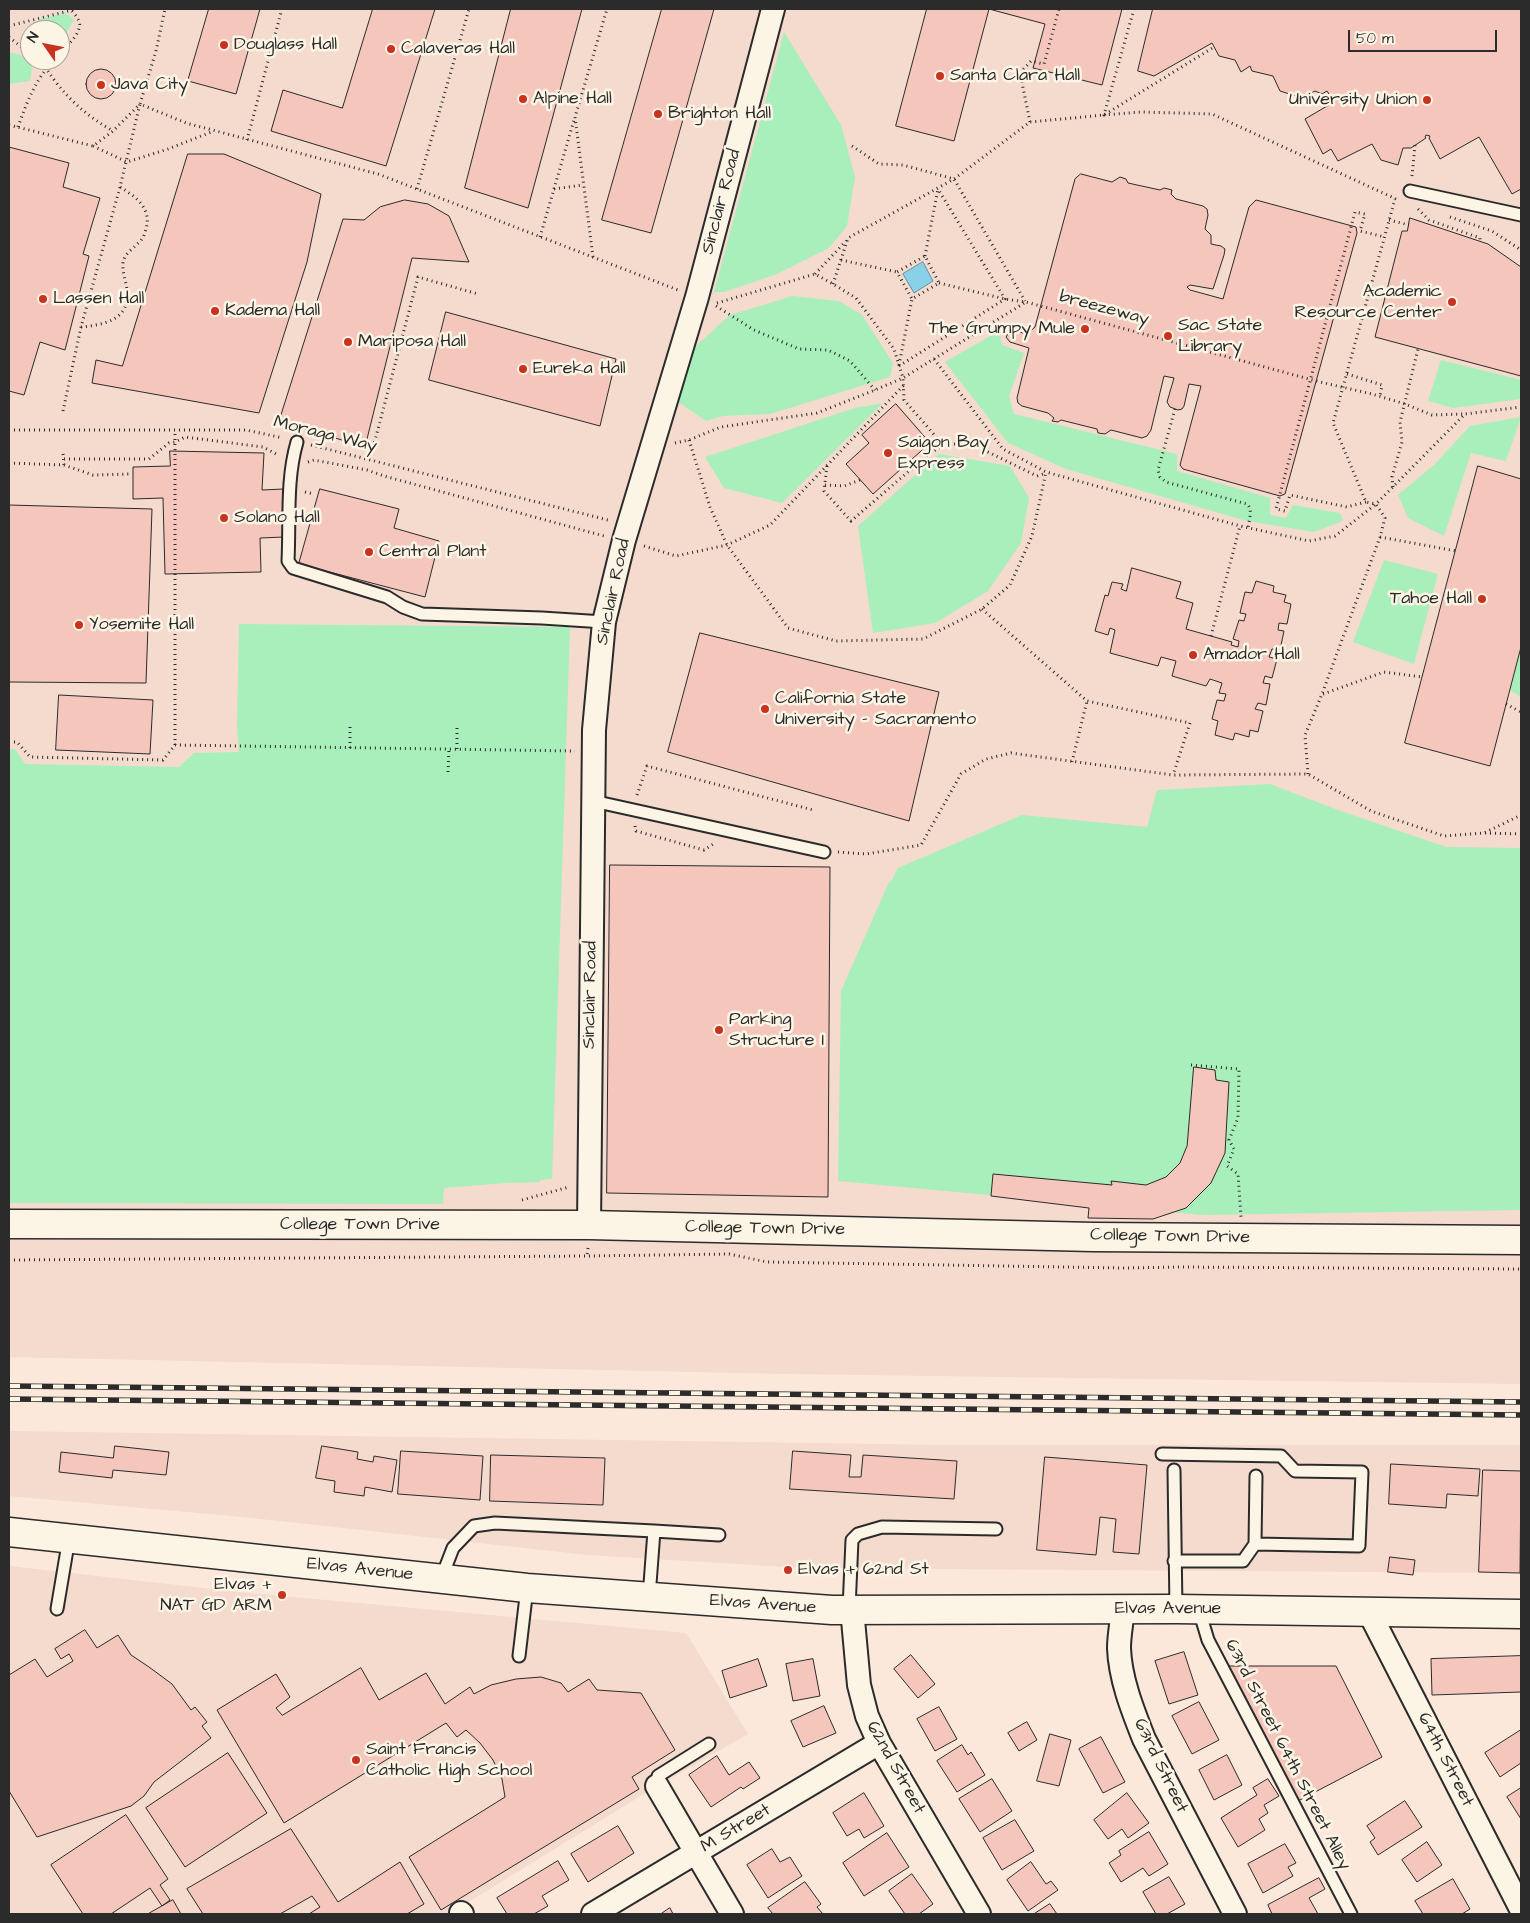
<!DOCTYPE html>
<style>
body{margin:0}
#map{position:relative;width:1530px;height:1923px;overflow:hidden;background:#fbe8da;font-family:"Architects Daughter",sans-serif}
canvas{display:block}
.frame{position:absolute;inset:0;border:10px solid #2b2b2b;pointer-events:none}
.north{position:absolute;left:20px;top:20px;width:50px;height:50px;box-sizing:border-box;background:#fcf5e5;border:1px solid #a8a49b;border-radius:50%;rotate:303deg;font-size:14px;font-weight:700;line-height:20px;text-align:center;color:#2b2b2b}
.north::after{content:'';display:block;margin:auto;width:18px;height:22px;background:#c8321e;clip-path:polygon(50% 0,100% 100%,50% 72%,0 100%)}
.scale{position:absolute;left:1348px;top:30px;width:149px;height:22px;box-sizing:border-box;border:2px solid #2b2b2b;border-top:0;padding-left:6px;font-size:15px;line-height:18px;white-space:nowrap;color:#2b2b2b;-webkit-text-stroke:4px #fcf5e5;paint-order:stroke}
</style>
<div id="map">
<canvas width="1530" height="1923"></canvas>
<div class="frame"></div>
<div class="north">N</div>
<div class="scale">50 m</div>
</div>
<script>
const ctx = document.querySelector('canvas').getContext('2d');
ctx.lineJoin = 'round';
function fillPath(path, color) {
  ctx.fillStyle = color;
  ctx.fill(path, 'evenodd');
}
function strokePath(path, color, width, dash) {
  ctx.strokeStyle = color;
  ctx.lineWidth = width;
  ctx.lineCap = dash ? 'butt' : 'round';
  ctx.setLineDash(dash || []);
  ctx.stroke(path);
}
function write(font, color, halo, rows, align = 'center') {
  ctx.font = font + ' "Architects Daughter",sans-serif';
  ctx.lineWidth = 5;
  ctx.setLineDash([]);
  ctx.textBaseline = 'middle';
  ctx.strokeStyle = halo;
  ctx.fillStyle = color;
  for (const [text, x, y, turn = 0] of rows) {
    ctx.save();
    ctx.translate(x, y);
    ctx.rotate((+turn || 0) * Math.PI / 180);
    ctx.textAlign = isNaN(turn) ? turn : align;
    if (halo) ctx.strokeText(text, 0, 0);
    ctx.fillText(text, 0, 0);
    ctx.restore();
  }
}
fillPath(new Path2D(`
 M9 9H1521V1384L787 1374 9 1357ZM30 30H60V60H30Z
 M9 1431 947 1445H1521V1573L804 1568 588 1555 243 1517 9 1496Z
 M9 1566 239 1592 686 1633 748 1734 657 1786 449 1914H9Z`), '#f5dace');
fillPath(new Path2D(`
 M66 13 74 20 60 43V30H34L40 19Z
 M784 32 841 125 855 177 847 226 829 248 777 274 724 292H714Z
 M9 52 21 55 32 67 30 81 9 84Z
 M793 296 839 301 862 315 893 363 890 377 770 414 723 416 706 421 677 401 695 347 730 315Z
 M999 331 1002 345 1024 353 1009 396 1014 414 1177 454V471L1270 498V515L1286 518 1293 505 1340 513 1343 521 1314 532 1247 521 1066 469 1008 443 945 362Z
 M1441 360 1521 380V399L1453 408 1428 401Z
 M883 403 782 503 724 488 705 457 855 408Z
 M1521 417 1506 461 1471 453 1444 536 1408 518 1398 495 1434 465 1470 426Z
 M939 454 1010 466 1029 498 1021 543 988 591 935 623 873 633 858 526Z
 M1384 560 1438 574 1414 664 1353 642Z
 M239 624 570 627 552 1179 540 1180V1182L506 1183 444 1188 443 1204 9 1203V749H15L25 764 179 767 194 753 239 752 237 724Z
 M1521 647V697L1510 690Z
 M1270 784 1338 810 1446 847 1521 848V1210L1202 1215 838 1181 841 991 889 882 892 880 898 868 1022 815 1147 827 1157 790Z`), '#a9efbb');
const water = new Path2D(`
 M923 262 933 281 914 293 903 274Z`);
fillPath(water, '#88d1e9');
strokePath(water, '#638f9d', 1);
const building = new Path2D(`
 M209 9H260L236 94 188 81Z
 M373 9H435L386 166 271 131 283 90 342 108Z
 M511 9H582L528 208 465 188Z
 M662 9H714L651 233 602 220Z
 M927 9H1122L1102 85 1033 68 1045 24 989 9 954 141 896 126Z
 M1153 9H1521V189L1512 194 1479 137 1440 159 1429 138 1430 136 1426 135 1425 137 1426 138 1411 148H1403L1398 165 1381 160 1372 144 1338 161 1331 149 1323 154 1305 119 1334 102 1327 91 1322 94 1315 91 1302 98 1280 91 1273 76 1252 71 1250 66 1241 72 1235 60 1219 56 1212 43 1154 76 1138 71Z
 M86 84a15 15 0 1 1 30 0a15 15 0 1 1-30 0Z
 M9 147 69 163 63 187 100 198 83 254 89 256 65 350 40 342 24 395 9 391Z
 M188 154H224L321 194 307 262 259 413 92 383 96 360 122 366Z
 M1081 174 1112 182 1120 177 1126 179 1128 183 1160 190 1164 188 1172 190 1171 194 1176 199 1203 206 1207 209 1208 215 1205 229 1211 235V244L1221 246 1225 249 1224 255 1213 289 1190 285 1187 287 1190 290 1223 299 1249 207 1256 200 1356 227 1357 233 1285 494 1280 496 1183 469 1180 465 1201 386 1189 384 1184 406 1182 409 1178 410 1170 407 1167 402 1174 378 1164 376 1151 430 1147 436 1142 438 1111 430 1105 434 1098 433 1097 429 1061 420 1058 422 1052 421 1054 418 1048 413 1022 406 1018 403 1017 398 1029 348 1010 342 1006 337 1008 334 1012 330 1027 334 1035 327 1075 179Z
 M405 200 428 204 449 216 469 262 412 258 365 447 279 421 343 219 364 220 380 207Z
 M1410 218 1488 244 1521 267V376L1375 337 1402 231H1407Z
 M446 312 616 359 600 426 429 380Z
 M896 404 930 443 873 494 846 464 869 443 862 435Z
 M170 451 264 453 262 490 283 489 284 537 260 538 261 572 165 574 163 498 133 499V467L170 466Z
 M1478 466 1521 479V647L1490 766 1405 743Z
 M320 489 399 509 394 528 439 541 425 597 299 564Z
 M9 505 152 509 146 683 9 682Z
 M1132 568 1181 582 1176 598 1193 603 1186 629 1232 642 1231 645 1238 647 1239 641 1233 639 1239 620 1244 621 1246 614 1240 613 1245 592 1252 593 1256 581 1274 586 1273 592 1286 595 1284 602 1291 604 1287 624 1279 623 1278 630 1284 631 1280 650 1272 649 1269 657 1277 659 1272 678 1265 676 1263 683 1270 684 1266 705 1258 703 1255 709 1263 711 1258 732 1250 730 1249 737 1235 733 1233 740 1215 735 1218 721 1212 719 1217 700 1224 701 1226 694 1219 693 1222 683 1210 679 1206 686 1172 676 1176 661 1161 657 1158 666 1110 653 1115 630 1110 628 1108 635 1095 631 1105 595 1108 596 1112 582 1123 584 1121 589 1126 591Z
 M700 633 939 692 909 821 668 752Z
 M59 695 153 700 150 754 56 750Z
 M610 865 830 867 828 1197 607 1193Z
 M1194 1067 1215 1070 1216 1080 1229 1082 1225 1153 1211 1183 1186 1208 1153 1219 1088 1218 1089 1208 991 1196 993 1174 1112 1185 1111 1181 1146 1185 1166 1177 1180 1163 1187 1146Z
 M115 1446 169 1452 166 1475 113 1470 112 1478 59 1472 61 1452 113 1458Z
 M322 1446 358 1452 357 1459 373 1462 374 1456 397 1460 392 1492 365 1487 364 1496 334 1492 335 1481 316 1478Z
 M401 1451 483 1456 480 1500 398 1494Z
 M793 1451 851 1455 849 1477H861L863 1455 957 1461 954 1499 790 1489Z
 M491 1455 605 1458 603 1505 490 1501Z
 M1045 1457 1147 1465 1139 1554 1113 1552 1116 1519 1100 1517 1096 1555 1037 1550Z
 M1391 1464 1480 1469 1478 1496 1447 1494 1446 1508 1389 1504Z
 M1483 1470 1521 1471 1520 1573 1479 1572Z
 M1390 1557 1415 1560 1413 1575 1388 1572Z
 M85 1630 97 1648 118 1635 131 1655 149 1667 172 1684 191 1710 195 1707 207 1722 202 1726 211 1738 154 1782 144 1796 131 1806 37 1837 9 1791V1675L35 1659 47 1677 73 1661 69 1654 61 1659 55 1649Z
 M1184 1652 1198 1695 1169 1704 1155 1661Z
 M911 1655 935 1684 918 1698 894 1669Z
 M1521 1656V1692L1432 1695 1431 1659Z
 M758 1659 767 1686 730 1698 722 1671Z
 M813 1659 820 1696 793 1701 786 1664Z
 M1229 1666H1336L1382 1757 1298 1801Z
 M361 1668 379 1700 426 1673 445 1704 470 1687 474 1694 491 1685 516 1679 541 1677 561 1683 568 1692 589 1679 597 1690 641 1693 675 1750 632 1777 639 1789 441 1910 409 1857 505 1797 502 1779 493 1760 480 1743 466 1730 457 1737 446 1723 284 1823 217 1710 276 1674 290 1697 276 1708 282 1715Z
 M1199 1702 1219 1740 1192 1754 1172 1716Z
 M824 1706 836 1733 803 1747 791 1721Z
 M939 1707 957 1739 935 1751 917 1719Z
 M1027 1722 1037 1740 1019 1751 1008 1733Z
 M1521 1730V1763L1500 1777 1485 1753Z
 M1050 1734 1071 1740 1059 1786 1037 1781Z
 M1101 1737 1125 1782 1103 1793 1079 1749Z
 M962 1745 968 1755 971 1752 985 1775 957 1792 937 1761Z
 M228 1753 267 1813 185 1867 146 1808Z
 M1227 1755 1242 1785 1214 1800 1199 1770Z
 M717 1756 729 1775 749 1762 760 1778 743 1789 741 1787 711 1807 689 1775Z
 M992 1779 1012 1811 980 1832 959 1799Z
 M1268 1779 1279 1796 1264 1805 1268 1813 1259 1819 1265 1830 1238 1847 1221 1818 1257 1795 1253 1788Z
 M1521 1788V1819L1507 1797Z
 M864 1793 884 1826 864 1838 859 1829 847 1836 833 1813Z
 M1127 1793 1149 1823 1128 1838 1122 1829 1108 1839 1094 1820Z
 M1405 1801 1422 1827 1378 1855 1370 1842 1375 1838 1367 1826Z
 M126 1815 168 1879 160 1885 170 1900 162 1906 150 1888 111 1914H83L51 1865Z
 M1015 1820 1034 1851 1002 1870 983 1838Z
 M618 1826 634 1853 588 1882 571 1854Z
 M291 1829 338 1902 400 1862 424 1904 407 1914H309L320 1907 312 1896 280 1914H203L187 1889Z
 M1149 1832 1168 1864 1149 1876 1143 1868 1121 1882 1109 1863 1121 1855 1119 1851Z
 M887 1833 909 1867 864 1896 843 1863Z
 M1427 1842 1442 1865 1417 1882 1402 1860Z
 M1285 1844 1296 1863 1288 1867 1293 1876 1263 1893 1248 1864Z
 M772 1849 780 1862 790 1857 802 1876 768 1898 747 1865Z
 M558 1861 569 1880 542 1896 548 1906 534 1914H507L497 1898Z
 M1031 1862 1046 1884 1051 1881 1058 1890 1028 1911 1007 1880Z
 M912 1874 933 1904 919 1914H905L889 1891Z
 M1169 1877 1185 1904 1167 1914H1156L1143 1892Z
 M1319 1878 1325 1889 1309 1898 1318 1914H1272L1268 1905Z
 M1453 1879 1470 1909 1462 1914H1423L1415 1901Z
 M805 1882 821 1904 817 1907 823 1914H773L768 1908Z
 M173 1900 181 1914H148Z
 M1050 1904 1057 1914H1034Z
 M670 1908 673 1914H661Z`);
fillPath(building, '#f5c7bc');
strokePath(building, '#2b2b2b', 1);
const service = new Path2D(`
 M1410 191 1521 215
 M297 442C286 480 290 521 288 561L293 568 387 597 403 607 422 614 542 618 604 622
 M593 801 824 852
 M1162 1454 1281 1456 1295 1471 1362 1472 1359 1546 1255 1544
 M1174 1470 1176 1609
 M654 1531 719 1535
 M1174 1561H1243L1255 1544 1256 1476
 M441 1579 453 1548 474 1526 495 1523 654 1531 649 1597
 M57 1609 69 1538
 M849 1609 852 1540 858 1534 882 1527 996 1529
 M1199 1610 1208 1640 1351 1914
 M519 1656 527 1588
 M657 1786 658 1776 709 1744`);
const minor = new Path2D(`
 M589 1225 594 730 604 622 624 540 697 297 773 9
 M1123 1608C1122 1621 1119 1635 1119 1648 1120 1679 1133 1711 1144 1739L1235 1914
 M852 1609 859 1685 867 1716 879 1743 979 1914
 M1369 1612 1521 1909
 M657 1786 732 1914
 M461 1913 462 1914
 M593 1914 879 1743`);
const tertiary = new Path2D(`
 M9 1224 589 1225 1093 1237 1521 1240`);
const secondary = new Path2D(`
 M9 1532 527 1588 832 1610 1176 1609 1521 1614`);
strokePath(service, '#2b2b2b', 15);
strokePath(minor, '#2b2b2b', 26);
strokePath(tertiary, '#2b2b2b', 31);
strokePath(secondary, '#2b2b2b', 31);
strokePath(new Path2D(`
 M1134 9 1104 115 1141 112 1212 114 1396 199
 M9 26 76 9
 M9 37 30 54
 M60 53C67 46 83 32 79 21 77 17 74 13 71 10
 M38 60C45 66 49 73 55 81 72 103 89 117 113 131
 M1030 122 1020 73 1031 61 1044 64 1059 9
 M9 125 93 146 113 131 140 104 156 51 165 9
 M18 127C27 102 35 80 54 60
 M247 140 282 9
 M93 146 127 162 168 149 214 131
 M852 146 879 164 903 165 954 179 1025 301
 M1412 176 1415 145
 M417 189 469 9
 M554 189 583 185
 M1418 209 1429 220 1480 238V241
 M1450 217 1492 231 1521 250
 M1389 220 1409 225
 M540 237 574 120
 M925 256 938 189
 M593 257 575 117 607 9
 M841 260 897 272
 M815 274 846 241
 M939 283 1005 299 1026 302 1320 382 1372 394 1405 404 1432 415 1464 414
 M833 284 848 238 954 179 1030 122 1104 115 1214 47
 M717 303 815 274 833 284 856 298 894 349 903 378 904 400 938 439 946 444H962L975 439 986 451 1037 476 1046 473
 M716 306 754 330 799 349 828 350 850 361 875 390
 M81 327C103 325 131 320 127 290 126 281 122 272 123 263 124 253 136 247 142 239 144 237 145 232 146 229 152 208 136 197 120 187
 M934 359 1003 449 1046 472 1240 526 1309 541 1335 536 1376 504 1465 414 1521 407
 M899 365 912 299 939 283 925 256 897 272 912 299
 M899 366 1005 299 938 189
 M1347 374 1382 385 1380 397
 M1175 409 1158 470 1160 477 1166 482 1247 504C1253 510 1249 520 1248 528
 M63 411 81 327 120 187 140 104 186 123 378 174 678 290
 M9 430H246L283 438
 M689 440 710 507 727 545 788 628 836 641 923 639 982 609 1010 585 1032 536 1046 472
 M675 443 689 440 721 427 817 413 875 390 903 378 1026 302
 M311 445 608 520
 M372 452 418 277 478 294
 M63 454 64 465
 M64 459H149L169 443 175 442 185 437 263 447 278 455
 M308 462 314 460 367 470 384 476 604 536
 M9 463 64 465 93 475 132 474
 M827 466 824 491 851 521 930 453 946 444
 M825 485 844 486 860 480
 M1393 487 1392 477 1402 442 1400 422 1418 349
 M305 492 314 494
 M1366 502 1347 507 1290 495 1285 511 1276 509 1355 212 1365 214 1360 231 1385 237
 M1380 537 1456 551
 M644 546 676 556 727 545 770 525 904 385
 M982 609 1087 701 1190 723 1173 775
 M1211 636 1240 526
 M1323 694 1384 672 1422 677
 M1506 704 1521 712
 M457 728V749
 M9 742H17L30 757 163 760 175 745 575 751
 M175 745V430
 M350 748V726
 M1072 762 1087 701
 M448 772 449 749
 M1308 774 1305 735 1322 694 1380 537 1385 518 1376 504 1366 502 1333 423 1395 199
 M637 795 647 766 813 810
 M635 826 636 831 704 850 715 843
 M1485 833 1521 834
 M838 852 866 854 921 845 961 774 986 759 1011 753 1173 775 1308 774 1371 811 1444 836 1484 833 1521 815
 M1191 1065 1239 1069 1238 1118 1229 1140 1234 1149 1227 1166 1238 1174 1241 1217
 M522 1200 569 1187
 M588 1248 587 1256 729 1254 767 1262 1124 1268 1181 1267 1521 1269
 M9 1260 587 1256`), '#2b2b2b', 3, [1, 4]);
strokePath(service, '#fcf5e5', 11);
strokePath(minor, '#fcf5e5', 22);
strokePath(tertiary, '#fcf5e5', 28);
strokePath(secondary, '#fcf5e5', 28);
const rail = new Path2D(`
 M9 1386 1521 1402
 M9 1399 1521 1415`);
strokePath(rail, '#2b2b2b', 5.5);
strokePath(rail, '#fcf5e5', 4, [11]);
for (const [x, y, r, color] of [
 [224,45,5,"#c8321e"],
 [391,49,5,"#c8321e"],
 [940,76,5,"#c8321e"],
 [101,85,5,"#c8321e"],
 [523,99,5,"#c8321e"],
 [1427,100,5,"#c8321e"],
 [658,114,5,"#c8321e"],
 [43,299,5,"#c8321e"],
 [1452,302,5,"#c8321e"],
 [215,311,5,"#c8321e"],
 [1085,329,5,"#c8321e"],
 [1168,336,5,"#c8321e"],
 [348,342,5,"#c8321e"],
 [523,369,5,"#c8321e"],
 [888,453,5,"#c8321e"],
 [224,518,5,"#c8321e"],
 [369,552,5,"#c8321e"],
 [1482,599,5,"#c8321e"],
 [79,625,5,"#c8321e"],
 [1193,655,5,"#c8321e"],
 [765,709,5,"#c8321e"],
 [719,1030,5,"#c8321e"],
 [788,1570,5,"#c8321e"],
 [282,1595,5,"#c8321e"],
 [356,1760,5,"#c8321e"]
]) {
  const dot = new Path2D();
  dot.arc(x, y, r, 0, 2 * Math.PI);
  ctx.fillStyle = color;
  ctx.fill(dot);
  strokePath(dot, '#fcf5e5', 2);
}
write('18px', '#2b2b2b', '#fcf5e5', [
 ["Douglass Hall",234,45],
 ["Calaveras Hall",401,49],
 ["Santa Clara Hall",950,76],
 ["Java City",111,85],
 ["Alpine Hall",533,99],
 ["University Union",1417,100,"right"],
 ["Brighton Hall",668,114],
 ["Academic",1442,292,"right"],
 ["Resource Center",1442,313,"right"],
 ["Lassen Hall",53,299],
 ["Kadema Hall",225,311],
 ["Sac State",1178,326],
 ["Library",1178,347],
 ["The Grumpy Mule",1075,329,"right"],
 ["Mariposa Hall",358,342],
 ["Eureka Hall",533,369],
 ["Saigon Bay",898,443],
 ["Express",898,464],
 ["Solano Hall",234,518],
 ["Central Plant",379,552],
 ["Tahoe Hall",1472,599,"right"],
 ["Yosemite Hall",89,625],
 ["Amador Hall",1203,655],
 ["California State",775,699],
 ["University - Sacramento",775,720],
 ["Parking",729,1020],
 ["Structure I",729,1041],
 ["Elvas + 62nd St",798,1570],
 ["Elvas +",272,1585,"right"],
 ["NAT GD ARM",272,1606,"right"],
 ["Saint Francis",366,1750],
 ["Catholic High School",366,1771]
], 'left');
write('18px', '#2b2b2b', '#fcf5e5', [
 ["Sinclair Road",722,202,-75],
 ["breezeway",1104,309,15],
 ["Moraga Way",325,435,14],
 ["Sinclair Road",614,592,-78],
 ["Sinclair Road",591,995,-89],
 ["College Town Drive",360,1225],
 ["College Town Drive",765,1229,1],
 ["College Town Drive",1170,1237,1],
 ["Elvas Avenue",360,1570,6],
 ["Elvas Avenue",763,1605,4],
 ["Elvas Avenue",1168,1609],
 ["63rd Street 64th Street Alley",1287,1755,63],
 ["64th Street",1445,1760,63],
 ["63rd Street",1160,1766,64],
 ["62nd Street",895,1768,61],
 ["M Street",736,1829,-31]
]);
</script>
